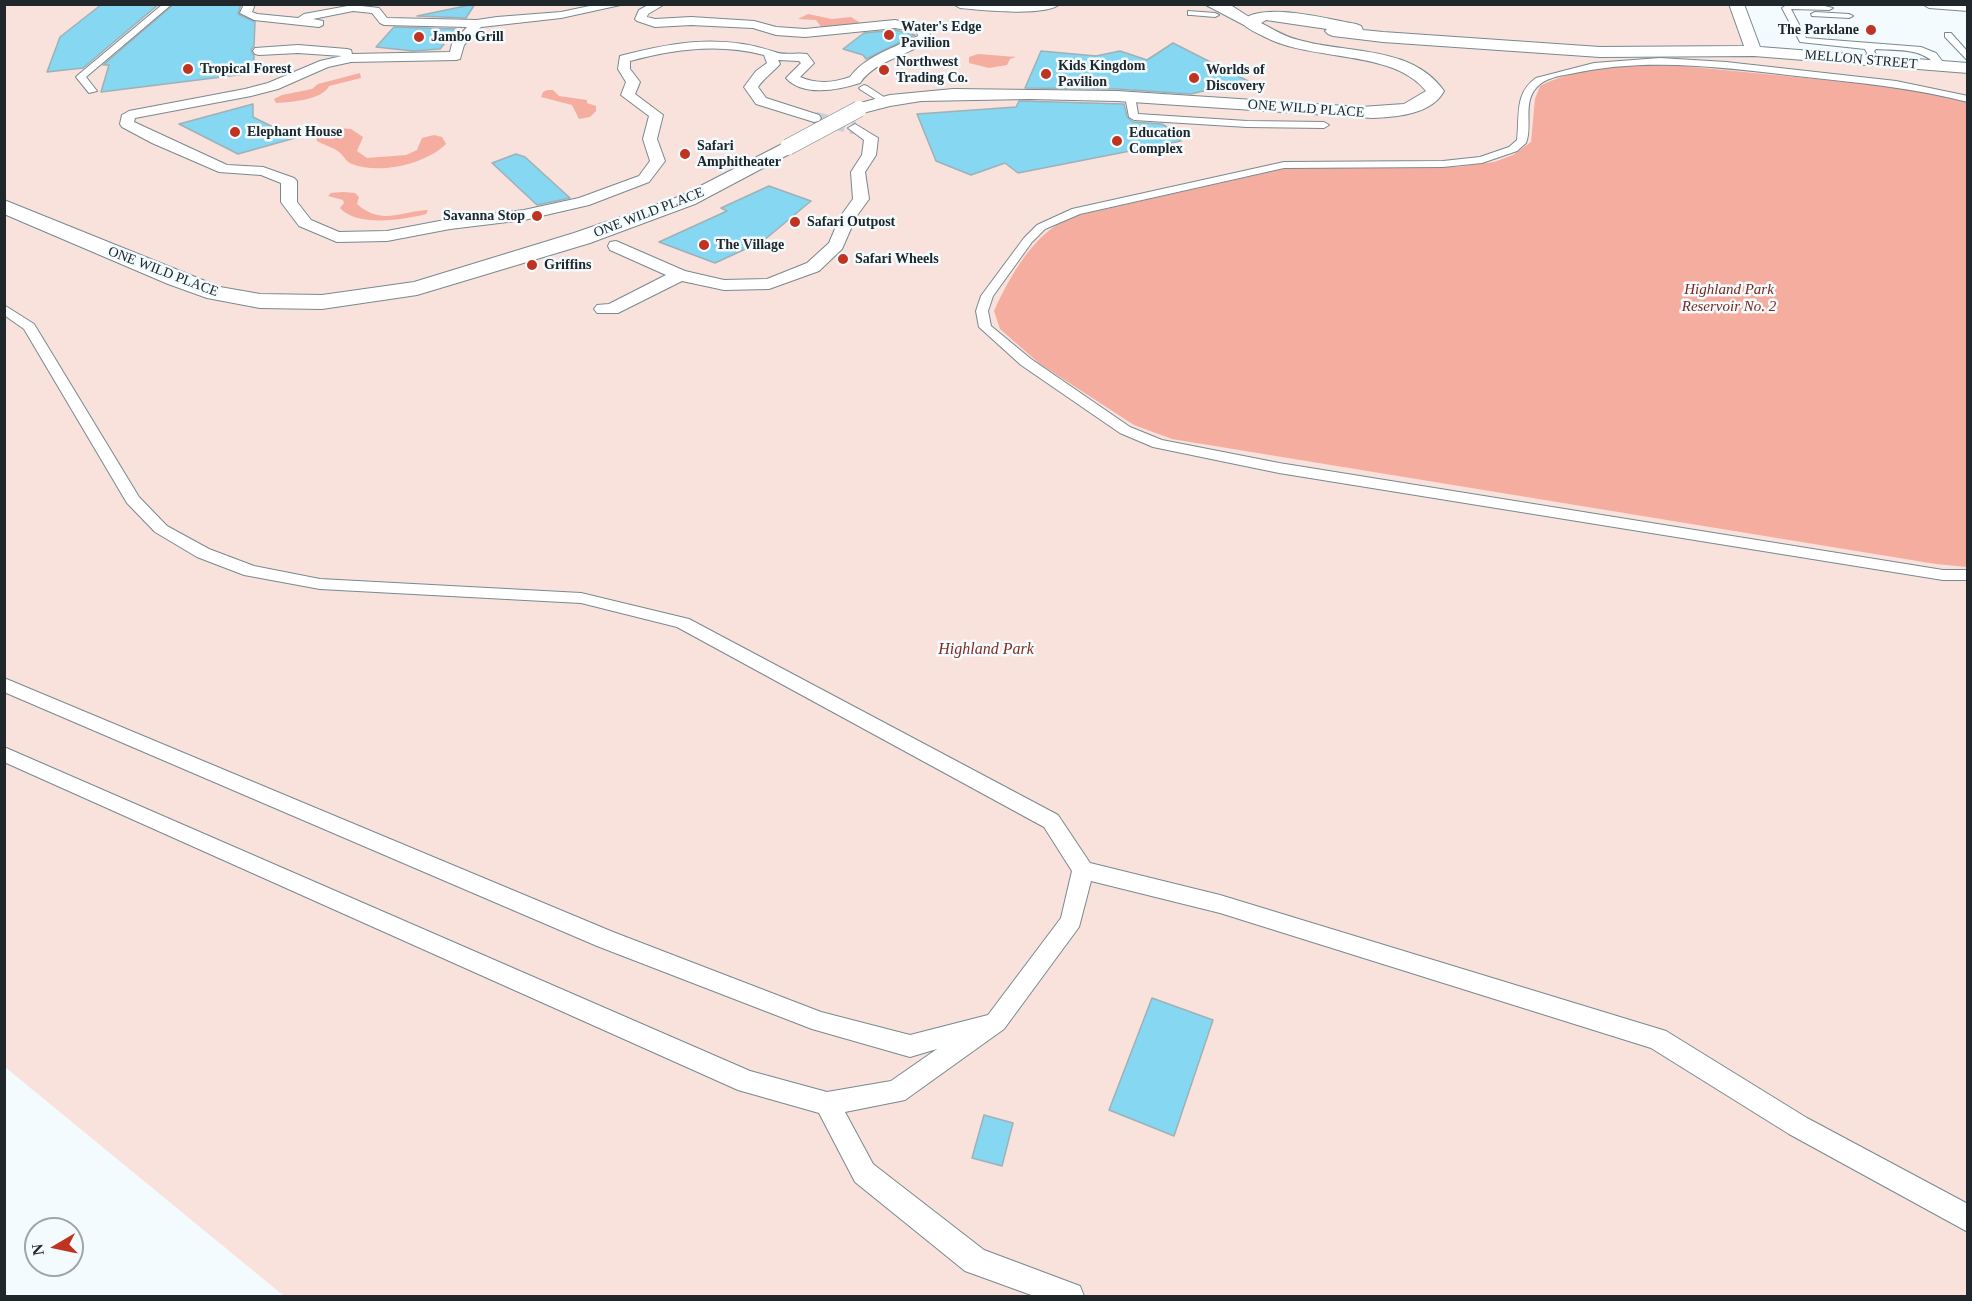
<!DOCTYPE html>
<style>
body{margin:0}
#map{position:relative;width:1972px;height:1301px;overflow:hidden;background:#f3fbfe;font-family:"Times New Roman",serif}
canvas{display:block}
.frame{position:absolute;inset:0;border:6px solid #20272a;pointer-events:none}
.north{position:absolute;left:24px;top:1217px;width:60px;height:60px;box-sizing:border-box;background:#f3fbfe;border:2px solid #9fa6a9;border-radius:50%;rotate:261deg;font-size:16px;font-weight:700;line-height:24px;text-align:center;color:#20272a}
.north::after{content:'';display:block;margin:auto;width:21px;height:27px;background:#bf3320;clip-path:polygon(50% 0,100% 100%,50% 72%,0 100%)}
</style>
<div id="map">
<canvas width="1972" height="1301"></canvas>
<div class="frame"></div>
<div class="north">N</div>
</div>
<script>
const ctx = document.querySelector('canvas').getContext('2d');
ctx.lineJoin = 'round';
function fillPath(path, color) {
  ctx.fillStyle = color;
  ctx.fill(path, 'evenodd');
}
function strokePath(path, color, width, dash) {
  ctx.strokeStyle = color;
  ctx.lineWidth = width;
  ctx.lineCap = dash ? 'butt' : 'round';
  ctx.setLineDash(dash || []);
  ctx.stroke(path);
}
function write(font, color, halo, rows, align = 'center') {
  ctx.font = font + ' "Times New Roman",serif';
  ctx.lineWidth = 5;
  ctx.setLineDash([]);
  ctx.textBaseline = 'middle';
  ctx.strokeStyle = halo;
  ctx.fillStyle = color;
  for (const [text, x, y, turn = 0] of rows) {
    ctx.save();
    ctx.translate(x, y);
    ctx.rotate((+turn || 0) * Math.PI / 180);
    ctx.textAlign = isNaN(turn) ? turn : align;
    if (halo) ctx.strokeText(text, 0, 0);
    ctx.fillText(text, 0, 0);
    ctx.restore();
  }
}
fillPath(new Path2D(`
 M1736 4 1754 51 1967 68V1296H284L5 1067 4 5Z`), '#f9e1dc');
fillPath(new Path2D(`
 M808 14 832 19 851 17 862 24 822 28 816 20 798 19Z
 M978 54 1016 57 1010 59 1007 65 989 68 969 63V57Z
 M1662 64 1909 88 1968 101 1967 567 1936 564 1172 439 1134 425 1040 364 1000 329 994 311C1011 274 1033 235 1070 217L1288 168 1457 167 1494 162 1513 155 1531 142 1535 99 1540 86C1579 66 1620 66 1662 64Z
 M360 73 361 78 329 86C322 100 291 102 276 103L274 99 282 95 312 89 318 84Z
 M547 90H553L559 96 587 100V103L596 106V111L590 117 579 119 572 105 541 97 543 92Z
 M338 128 351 129 363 137 357 151 367 158 406 155 417 150 422 138 434 135 442 137 446 144C426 164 379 175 352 164 346 162 344 156 339 152 333 147 324 145 317 141L315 134 321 130Z
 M343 192 355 193 359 197 357 204C382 226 400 211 428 210L426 214C404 220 356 227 340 208L344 203 343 200 328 196 331 193Z`), '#f5ada0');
const building = new Path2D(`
 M102 4H159L83 68 47 72 60 37Z
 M174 4H241L238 14 255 22 254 46 251 50 254 56V73L101 92 109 65H103Z
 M475 4 466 18 417 16Z
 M394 27 456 29 440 49 413 51 376 47Z
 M895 30 915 35 866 59 863 55 843 49 864 33Z
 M1173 43 1248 81 1208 92 1203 91 1191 94 1117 89 1025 88 1041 51 1096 56 1120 51 1147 60Z
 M1019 101 1124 104 1127 117 1133 122 1162 124 1183 137 1176 138 1181 141 1018 173 1005 163 971 175 936 161 917 114 1016 107Z
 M253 104V117L295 138 238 154 179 124Z
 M516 154 525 157 570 198 537 205 492 163Z
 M769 186 811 201 763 241 715 263 659 242 727 211 721 208Z
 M1152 998 1213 1020 1174 1136 1109 1110Z
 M984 1115 1013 1123 1002 1166 972 1158Z`);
fillPath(building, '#86d7f1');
strokePath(building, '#9eb1b7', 1.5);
strokePath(new Path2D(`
 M814 118 855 128`), '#c9d1d4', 13, [13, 6]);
const service = new Path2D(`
 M163 4H172L86 77 97 91 89 93 76 77 78 75Z
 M1788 4H1816L1833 8 1829 10 1791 9 1806 38 1921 47 1936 53 1946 66 1939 68C1922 47 1901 51 1876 49L1874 51 1876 55 1872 58 1869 57 1865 49 1800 42 1782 8Z
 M1188 11 1215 13 1219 15 1215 17 1191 15H1188Z
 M1815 12 1849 14 1853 16 1849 18 1812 16 1811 14Z
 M1945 33H1951L1968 52V61L1945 37Z
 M1660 58 1726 62 1896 81 1968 96V102C1914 88 1860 83 1806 77 1727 68 1649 56 1570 74 1559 76 1545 78 1537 87 1522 102 1533 126 1526 143L1517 151 1482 163 1443 167 1284 168 1080 214 1045 229 1032 242 993 296 988 311 991 326 1031 359 1130 427 1162 440 1279 463 1943 570H1968V580H1943L1279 473 1153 447 1120 433 1021 365 979 327 976 311 981 296 1024 238 1037 225 1072 209 1284 162 1443 161 1480 157 1509 147 1517 140C1520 117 1514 93 1536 78L1594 63Z
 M864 85 867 86 890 101 882 103 861 90 859 88Z
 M1130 93 1135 96 1138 114 1247 121 1324 122 1329 125 1324 128 1247 127 1134 120 1129 117 1125 96Z
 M4 305 34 324 139 497 167 526 209 549 254 566 320 579 581 593 689 619 1058 815 1090 863 1220 895 1666 1031 1807 1118 1968 1204V1232L1789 1134 1651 1048 1220 913 1091 881 1079 927 1004 1029 905 1100 845 1112 873 1164 984 1250 1080 1286 1084 1296H1034L965 1271 855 1182 819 1113 738 1090 4 762V747L750 1071 827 1092 891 1081 937 1049 910 1057 812 1029 597 946 4 692V678L613 932 821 1012 910 1035 988 1015 1061 918 1072 871 1044 827 677 627 581 603 320 589 244 575 197 557 155 532 127 503 24 329 4 315Z`);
const pedestrian = new Path2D(`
 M244 4H255L252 12 257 14 298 18 304 14 353 5 379 8 387 18 477 20 497 17 561 12 599 4H625L561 18 481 27 464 45 460 59 456 60 351 62 328 67 278 89 251 96 135 118 134 122 227 165 263 167 294 178 297 181V202L311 220 339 232 387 231 450 219 524 210 579 198 639 176 650 161 643 139 649 116 621 95 626 82 618 69 620 56C674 42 721 34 775 52 785 56 797 52 807 54L814 63 800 77C816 84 834 83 850 77 865 56 896 47 918 36L917 32 895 28 805 37 776 35 753 28 691 25 655 27 637 21 635 19 639 10 650 4H665L648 14 647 17 655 19 691 17 754 21 776 27 805 29 895 20 926 27 931 37C911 57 877 58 860 83 838 90 803 97 786 78L801 63 799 61 778 60 780 64C773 72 764 78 758 87L766 98 819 115 821 118 819 121 814 122 756 104 744 87 756 71 767 63 764 55C719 43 674 49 630 61V69L640 82 635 94 663 115 657 139 665 161 649 182 589 205 524 220 450 229 387 241 337 242 299 226 281 202V183L261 175 219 172 152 143 122 127 120 124 122 115 129 111 245 89 268 83 320 61 342 56 298 53 259 55 255 54 253 51 255 48 298 45 347 49 351 50 352 54 450 52 452 44 467 27 384 25 380 23 372 13 353 11 313 19 323 21V25L319 27 254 20 240 13Z
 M855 124 878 138 876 155 865 172 869 199 856 217 842 249 819 271 769 289 724 290 682 281 618 313H597L594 309 597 305 609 304 666 275 610 250 608 246 610 242 616 241 685 271 724 280 767 279 807 263 829 243 840 217 853 199 851 172 862 155 864 140 848 128Z`);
const minor = new Path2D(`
 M953 4H1060C1045 17 981 10 960 8Z
 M1204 4 1232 6 1257 22 1254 25H1244Z
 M1922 4H1968V11L1929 8Z`);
const secondary = new Path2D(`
 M1729 4H1744L1760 47 1968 63V73L1754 56 1600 57 1383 42 1333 36 1328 34 1325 31 1327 29 1266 20 1261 23C1273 29 1285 37 1299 40 1347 54 1412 45 1444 91 1432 114 1397 117 1373 118L1117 101 1029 99 921 101 890 106 859 114 853 113 850 109 853 105 890 95 953 89 1117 91 1361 107 1404 104 1426 91C1393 49 1312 62 1265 37 1257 33 1247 29 1241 22 1260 0 1330 20 1356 24L1361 26 1363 30 1383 32 1600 47 1744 46Z
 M788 141 795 143 797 147 795 151 695 204 590 243 417 295 322 309 260 308 207 298 168 284 4 214V200L220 287 260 294 322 295 414 282 574 233 681 196Z`);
strokePath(service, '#778a90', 2);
strokePath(pedestrian, '#778a90', 2);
strokePath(minor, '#778a90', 2);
strokePath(secondary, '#778a90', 2);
fillPath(service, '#fff');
fillPath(pedestrian, '#fff');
fillPath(minor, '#fff');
fillPath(secondary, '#fff');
const secondaryBridge = new Path2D(`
 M788 147 859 109`);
strokePath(secondaryBridge, '#778a90', 17, []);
strokePath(secondaryBridge, '#fff', 16);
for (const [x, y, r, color] of [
 [1871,30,6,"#bf3320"],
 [889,35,6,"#bf3320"],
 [419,37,6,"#bf3320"],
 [188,69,6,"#bf3320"],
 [884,70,6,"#bf3320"],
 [1046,74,6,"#bf3320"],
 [1194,78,6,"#bf3320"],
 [235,132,6,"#bf3320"],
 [1117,141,6,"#bf3320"],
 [685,154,6,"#bf3320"],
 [537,216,6,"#bf3320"],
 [795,222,6,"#bf3320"],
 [704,245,6,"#bf3320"],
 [843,259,6,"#bf3320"],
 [532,265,6,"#bf3320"]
]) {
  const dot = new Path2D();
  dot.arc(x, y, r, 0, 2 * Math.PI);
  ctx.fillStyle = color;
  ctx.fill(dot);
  strokePath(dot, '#f3fbfe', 2);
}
write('bold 14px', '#20272a', '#f3fbfe', [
 ["Water's Edge",901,27],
 ["Pavilion",901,43],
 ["The Parklane",1859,30,"right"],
 ["Jambo Grill",431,37],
 ["Northwest",896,62],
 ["Trading Co.",896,78],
 ["Kids Kingdom",1058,66],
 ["Pavilion",1058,82],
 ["Tropical Forest",200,69],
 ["Worlds of",1206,70],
 ["Discovery",1206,86],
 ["Elephant House",247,132],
 ["Education",1129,133],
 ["Complex",1129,149],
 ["Safari",697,146],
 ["Amphitheater",697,162],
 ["Savanna Stop",525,216,"right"],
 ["Safari Outpost",807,222],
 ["The Village",716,245],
 ["Safari Wheels",855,259],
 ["Griffins",544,265]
], 'left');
write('14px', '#20272a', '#f3fbfe', [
 ["MELLON STREET",1861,60,5],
 ["ONE WILD PLACE",1306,109,4],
 ["ONE WILD PLACE",649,213,-21],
 ["ONE WILD PLACE",163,272,21]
]);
write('italic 15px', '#7a281c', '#f3fbfe', [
 ["Highland Park",1729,290],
 ["Reservoir No. 2",1729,307]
]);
write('italic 16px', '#7e2c1f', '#f3fbfe', [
 ["Highland Park",986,650]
]);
</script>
